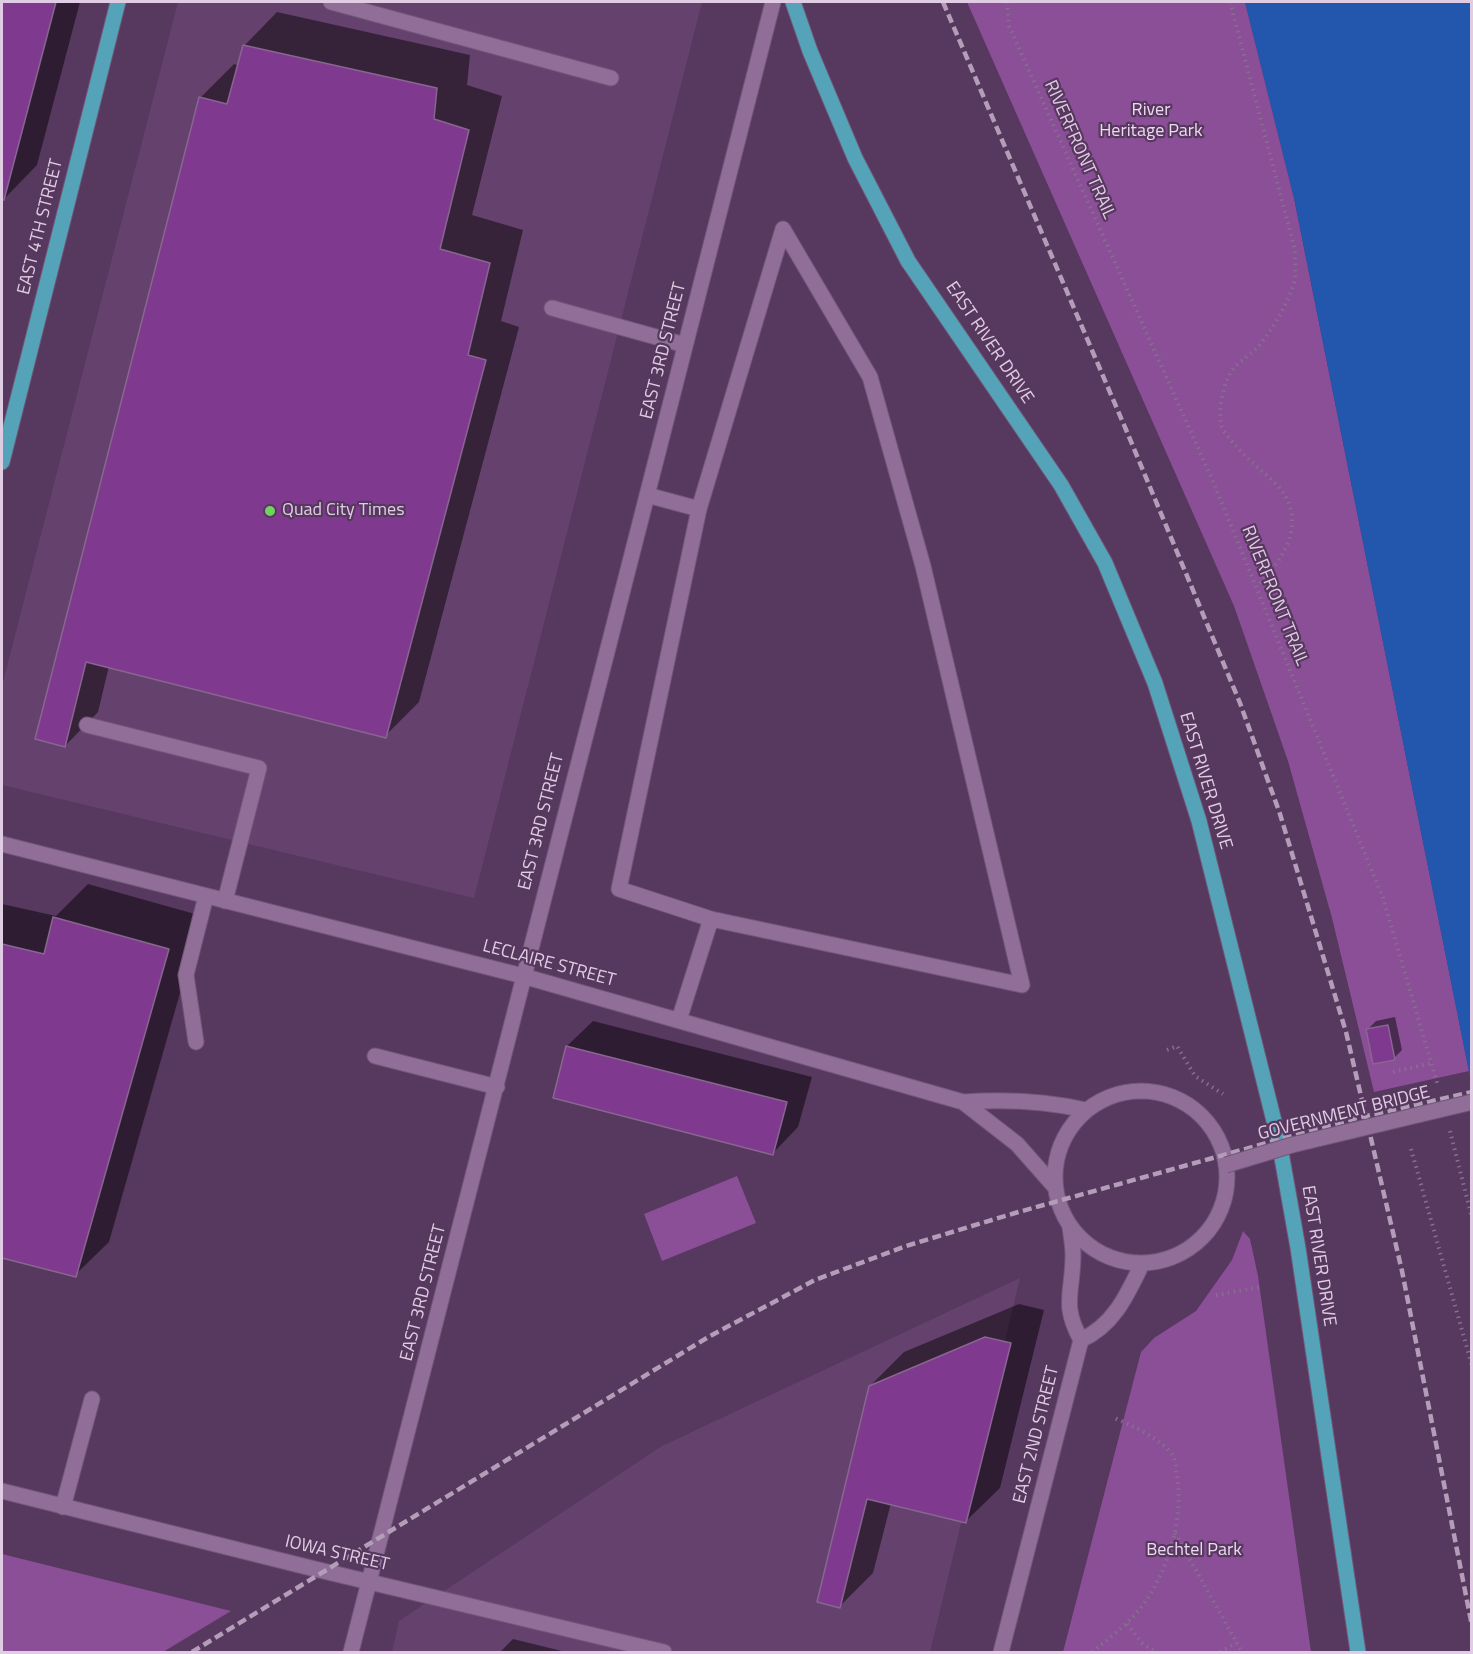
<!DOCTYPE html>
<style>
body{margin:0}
#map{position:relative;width:1473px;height:1654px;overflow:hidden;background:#57385e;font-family:"Titillium Web",sans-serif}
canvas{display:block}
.frame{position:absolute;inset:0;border:3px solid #e0cde4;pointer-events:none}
</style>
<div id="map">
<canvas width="1473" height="1654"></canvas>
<div class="frame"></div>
</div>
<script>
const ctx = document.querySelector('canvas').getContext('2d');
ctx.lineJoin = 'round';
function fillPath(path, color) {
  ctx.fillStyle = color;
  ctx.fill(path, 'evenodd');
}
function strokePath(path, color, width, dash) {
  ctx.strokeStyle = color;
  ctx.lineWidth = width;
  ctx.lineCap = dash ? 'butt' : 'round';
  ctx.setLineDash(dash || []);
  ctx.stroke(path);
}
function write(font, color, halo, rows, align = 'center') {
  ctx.font = font + ' "Titillium Web",sans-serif';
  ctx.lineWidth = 4.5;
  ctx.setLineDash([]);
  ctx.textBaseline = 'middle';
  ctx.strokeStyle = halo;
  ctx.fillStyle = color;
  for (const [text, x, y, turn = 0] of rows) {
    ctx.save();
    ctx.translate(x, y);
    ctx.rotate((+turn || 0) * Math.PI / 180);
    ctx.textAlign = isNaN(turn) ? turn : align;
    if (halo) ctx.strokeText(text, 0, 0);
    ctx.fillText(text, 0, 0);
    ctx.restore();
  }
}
fillPath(new Path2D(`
 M178 2H702L474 898 2 785V686Z
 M1020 1278 930 1652H392L399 1621 662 1446Z`), '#65426d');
fillPath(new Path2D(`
 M967 2H1245L1294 198 1469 1071 1374 1092 1332 918 1288 761 1234 606Z
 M737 1176 756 1223 662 1261 644 1214Z
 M1243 1231 1250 1239 1258 1276 1311 1652H1063L1141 1352 1154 1338 1196 1311 1232 1260Z
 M2 1554 231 1611 163 1652H2Z`), '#8a4f97');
fillPath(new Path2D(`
 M1245 2H1471V1082L1294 198Z`), '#2357ae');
fillPath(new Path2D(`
 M2 2H80L37 165 4 199 2 198Z
 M277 12 470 55 467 85 502 96 472 215 523 230 501 321 519 327 419 702 385 736 109 666 98 712 65 746 200 98 234 64 239 66 244 46Z
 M88 884 202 916 109 1242 75 1275 2 1256V904L56 916Z
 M1395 1017 1402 1050 1394 1058 1367 1030 1376 1021Z
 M593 1021 812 1077 798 1127 773 1153 567 1046Z
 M1019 1304 1044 1310 1000 1488 966 1521 891 1503 873 1573 840 1606 870 1386 904 1352Z
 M513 1639 566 1652H500Z`), '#0007');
const building = new Path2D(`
 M2 2H56L4 200H2Z
 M243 45 437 88 434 119 469 130 440 249 490 263 468 355 486 360 386 738 86 662 65 747 35 739 199 97 227 104Z
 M53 917 169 949 76 1277 2 1258V944L44 954Z
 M1388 1025 1395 1060 1373 1064 1366 1029Z
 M566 1046 787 1102 773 1155 553 1098Z
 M985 1337 1011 1343 966 1523 867 1499 840 1608 817 1602 869 1386Z`);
fillPath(building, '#7f398f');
strokePath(building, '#88668f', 1.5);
const minor = new Path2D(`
 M331 2 611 78
 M552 308 685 345
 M647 495 699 509
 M87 725 259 768 225 901
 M2 844 523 976 963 1102C1005 1099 1045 1101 1086 1110
 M679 1020 711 919 1022 985 923 566 870 377 783 229 699 509 619 889 711 919
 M196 1042 186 975 206 896
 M375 1056 497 1087
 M1055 1177a86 86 0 1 1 172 0a86 86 0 1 1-172 0Z
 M963 1102 1017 1144 1055 1187
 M1081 1340C1114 1325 1127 1295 1142 1264
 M2 1491 315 1569 664 1652
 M63 1507 92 1399
 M351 1652C493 1102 632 552 773 2
 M1001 1652 1081 1340C1061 1304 1073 1293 1073 1255 1073 1246 1071 1236 1070 1227`);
const major = new Path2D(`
 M793 2 810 51 855 158 908 261 1061 485 1105 563 1155 683 1199 821 1279 1141 1298 1248 1358 1652
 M2 462 118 2`);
strokePath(minor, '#705677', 17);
strokePath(major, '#705677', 17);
strokePath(new Path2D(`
 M1007 2 1009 26 1212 479 1383 898 1438 1086
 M1230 2 1295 250C1294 261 1297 276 1293 286 1286 306 1275 325 1262 342 1255 352 1243 358 1235 367 1224 378 1218 408 1221 424 1222 431 1231 440 1236 446 1247 459 1260 469 1273 481 1311 517 1286 556 1257 587
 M1167 1050 1177 1046 1195 1076 1223 1094
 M1393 1072 1432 1063
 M1450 1131 1472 1218
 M1411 1149 1472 1366
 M1216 1295 1260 1287
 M1175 1533 1242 1652
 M1127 1624 1142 1643 1156 1652
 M1092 1652C1111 1637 1131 1622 1145 1602 1170 1567 1185 1512 1176 1470 1176 1466 1175 1460 1173 1456 1164 1440 1129 1424 1112 1417
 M1220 1652 1236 1643`), '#886e8e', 4, [1.5, 4.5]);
strokePath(minor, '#906e98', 15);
strokePath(major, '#55a3b8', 15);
strokePath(new Path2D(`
 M943 2 1127 432 1240 703 1280 814 1346 1032 1402 1271 1472 1626
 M192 1652 710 1336 815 1280 906 1246 1015 1213 1353 1119 1472 1092`), '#b49db9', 4.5, [9, 4.5]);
const minorBridge = new Path2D(`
 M1226 1165 1292 1145 1472 1102`);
strokePath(minorBridge, '#705677', 17, []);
strokePath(minorBridge, '#906e98', 15);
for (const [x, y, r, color] of [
 [270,511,6,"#72d25d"]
]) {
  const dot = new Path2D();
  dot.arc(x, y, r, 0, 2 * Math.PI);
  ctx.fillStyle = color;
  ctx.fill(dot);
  strokePath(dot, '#57385e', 2);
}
write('18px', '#eddaf1', '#57385e', [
 ["River",1151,111],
 ["Heritage Park",1151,132],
 ["Bechtel Park",1194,1551]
]);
write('18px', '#e0cde4', '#57385e', [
 ["RIVERFRONT TRAIL",1079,150,66],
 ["EAST 4TH STREET",41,227,-76],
 ["EAST RIVER DRIVE",989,343,56],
 ["EAST 3RD STREET",664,351,-76],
 ["RIVERFRONT TRAIL",1274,596,68],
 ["EAST RIVER DRIVE",1205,781,73],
 ["EAST 3RD STREET",542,822,-76],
 ["LECLAIRE STREET",549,964,15],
 ["GOVERNMENT BRIDGE",1344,1114,-14],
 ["EAST RIVER DRIVE",1318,1256,81],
 ["EAST 3RD STREET",424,1293,-76],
 ["EAST 2ND STREET",1037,1435,-76],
 ["IOWA STREET",337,1554,13]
]);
write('18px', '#e0cde4', '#57385e', [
 ["Quad City Times",282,511]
], 'left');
</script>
